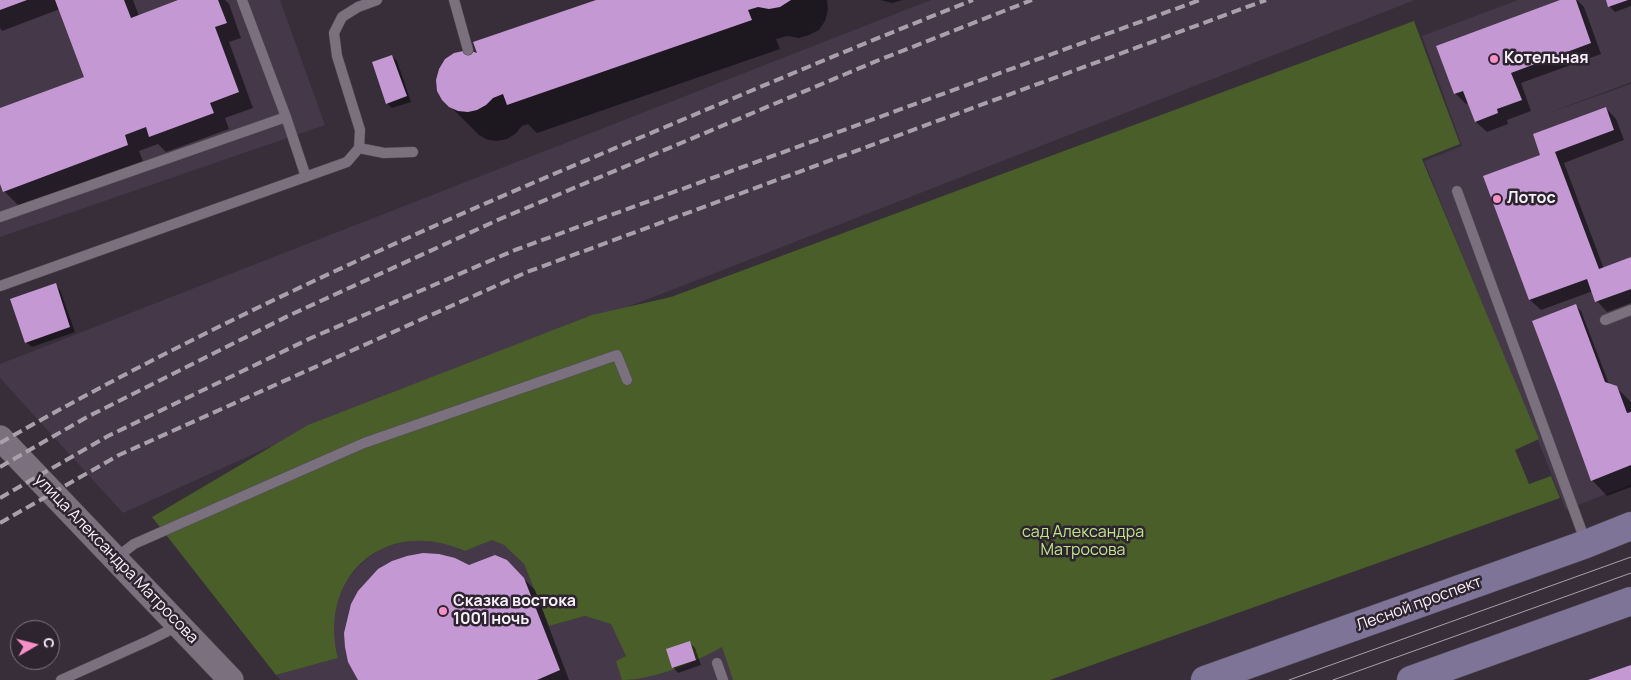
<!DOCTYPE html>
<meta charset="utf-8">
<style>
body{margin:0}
#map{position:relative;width:1631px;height:680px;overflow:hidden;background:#372e3a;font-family:Manrope,sans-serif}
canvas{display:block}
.north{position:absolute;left:10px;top:620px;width:50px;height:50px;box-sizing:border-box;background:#2d242f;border:1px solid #7e7680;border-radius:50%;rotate:82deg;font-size:14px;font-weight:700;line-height:20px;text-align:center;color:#f7f1f9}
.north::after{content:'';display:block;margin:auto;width:18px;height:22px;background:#f98fc8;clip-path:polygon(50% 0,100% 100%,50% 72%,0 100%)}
</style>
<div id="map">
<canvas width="1631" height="680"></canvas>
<div class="north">С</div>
</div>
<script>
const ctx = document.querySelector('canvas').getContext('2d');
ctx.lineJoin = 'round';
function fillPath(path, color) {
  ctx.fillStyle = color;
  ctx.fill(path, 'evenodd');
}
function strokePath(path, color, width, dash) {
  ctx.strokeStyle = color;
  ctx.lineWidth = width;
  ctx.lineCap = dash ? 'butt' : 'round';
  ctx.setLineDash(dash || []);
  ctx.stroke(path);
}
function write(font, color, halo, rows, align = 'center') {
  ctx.font = font + ' Manrope,sans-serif';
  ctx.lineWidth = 5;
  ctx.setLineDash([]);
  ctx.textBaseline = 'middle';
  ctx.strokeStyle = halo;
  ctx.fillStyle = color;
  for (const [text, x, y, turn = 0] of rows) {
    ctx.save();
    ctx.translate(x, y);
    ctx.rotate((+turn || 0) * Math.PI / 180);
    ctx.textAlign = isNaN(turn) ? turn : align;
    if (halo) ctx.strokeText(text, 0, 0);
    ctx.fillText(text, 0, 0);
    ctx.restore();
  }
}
fillPath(new Path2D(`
 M0 0H280L325 125 0 237Z
 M931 0H1415L669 291 329 420 123 513 0 378V364Z
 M1518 0H1631V82L1546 114 1631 84V484L1566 510 1424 161 1462 146 1422 36Z
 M415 540H433L449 544 465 551 492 540 504 545 524 564 549 626 585 616 611 623 626 656 698 660 722 646 733 680H281L276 675 338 658 334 642 333 626 335 610 339 595 347 580 357 568 369 557 382 549 399 543Z`), '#453849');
fillPath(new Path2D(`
 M1414 21 1460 144 1422 159 1539 439 1515 450 1529 484 1551 476 1560 498 1050 680H733L722 647C694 663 653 680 622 680L616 661 626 656 611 624 585 616 549 626 524 564 504 545 492 540 465 551C387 516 317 575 338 658L276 675 152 517 308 425 592 315 671 297Z`), '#495e28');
fillPath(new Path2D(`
 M0 0H133L139 16 182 0H225L229 4 241 38 229 42 253 108 225 118 229 129 166 152 158 144 139 151 143 161 19 206 4 191 0 181V109L85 77 60 9 2 31 0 28Z
 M599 0H827L828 10 825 21 819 30 809 35 799 38 787 36 776 39 780 49 537 133 528 124 522 126 515 134 507 139 497 141 488 140 479 135 443 99 479 54Z
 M880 0H903L892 3Z
 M1563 0H1577L1584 7 1601 54 1521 83 1531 111 1507 120 1508 124 1487 132 1476 122 1468 103 1466 104 1455 93Z
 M1607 0H1631V6L1615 12 1610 7Z
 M392 56 397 61 411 102 392 108 387 103Z
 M1606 108 1616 119 1624 140 1564 163 1604 269 1631 259V303L1607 312 1597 301 1593 291 1541 310 1530 300 1484 177 1542 156Z
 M55 285 60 290 75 332 32 347 26 342Z
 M1576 306 1581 311 1609 384 1616 387 1631 402V487L1607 496 1592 480Z
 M506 561 535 590 569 680H360L346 633 348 618 352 604 359 591 378 570 469 566Z
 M690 643 695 648 701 665 678 673 673 667Z`), '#0007');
fillPath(new Path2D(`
 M0 0H27L0 10Z
 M55 0H124L131 18 178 0H218L227 23 215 27 239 92 210 103 214 113 149 137 146 127 125 135 128 145 3 192 0 184V108L84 77Z
 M596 0H791L780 7 769 9 758 7 748 10 752 20 507 105 503 94 493 98 486 105 477 110 468 112 458 111 449 107 442 100 437 91 436 80 439 69 445 59 454 53 468 50 477 53 473 42Z
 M1560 0H1576L1591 43 1511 73 1522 100 1497 109 1498 113 1475 122 1463 91 1454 94 1436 46Z
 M1606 0H1628L1608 7Z
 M392 55 407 96 386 104 372 62Z
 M1606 107 1614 130 1555 152 1599 269 1631 257V289L1595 302 1587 279 1529 300 1483 176 1540 155 1533 134Z
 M56 283 70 327 25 343 10 299Z
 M1576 304 1605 382 1617 386 1627 413 1631 412V465L1591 481 1560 395 1532 321Z
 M423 553 439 554 455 558 469 565 495 555 507 560 524 578 560 670 537 680H358L348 662 345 647 344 633 351 604 358 591 378 569 392 561 407 556Z
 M690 641 696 660 672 668 666 649Z
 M1631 665V680H1588Z`), '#c498d2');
const service = new Path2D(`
 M242 0 286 117 306 177
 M454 0 468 50
 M359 148 384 153 413 152
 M1457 191 1586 543
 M0 217 286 117
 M0 286 347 162 359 148 360 130 337 56 334 33 342 17 358 7 377 0
 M1605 320 1631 310
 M116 558 134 544 364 443 617 355 627 380
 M717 663 723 680
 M61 680 150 640 178 626`);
const tertiary = new Path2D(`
 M0 438 231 680`);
const secondary = new Path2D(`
 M1205 680 1586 544 1631 526
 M1411 680 1631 601`);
strokePath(service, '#524b55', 11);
strokePath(tertiary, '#524b55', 26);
strokePath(secondary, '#524b55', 29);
strokePath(service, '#7a707e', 10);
strokePath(tertiary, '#7a707e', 25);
strokePath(secondary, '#7e7498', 28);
strokePath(new Path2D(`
 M1289 680 1631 557
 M1333 680 1631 573`), '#a8a1ab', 1);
strokePath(new Path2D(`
 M0 443C201 328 412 233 625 144 741 95 856 46 973 0
 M0 467 87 417 290 315 500 219 879 60 1032 0
 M0 498 108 436 311 338 515 250 1200 0
 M0 523 119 455 527 272 1266 0`), '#a8a1ab', 4, [10, 5]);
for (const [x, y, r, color] of [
 [1494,59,5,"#f98fc8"],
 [1497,199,5,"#f98fc8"],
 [443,611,5,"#f98fc8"]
]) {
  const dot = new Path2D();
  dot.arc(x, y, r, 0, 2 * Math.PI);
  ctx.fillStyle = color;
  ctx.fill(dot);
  strokePath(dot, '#2d242f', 2);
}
write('bold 16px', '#f7f1f9', '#2d242f', [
 ["Котельная",1504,59],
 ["Лотос",1507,199],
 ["Сказка востока",453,602],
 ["1001 ночь",453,620]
], 'left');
write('16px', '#bee589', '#2d242f', [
 ["cад Александра",1083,533],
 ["Матросова",1083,551]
]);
write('16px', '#f7f1f9', '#2d242f', [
 ["улица Александра Матросова",116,559,46],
 ["Лесной проспект",1419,604,-20]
]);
</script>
